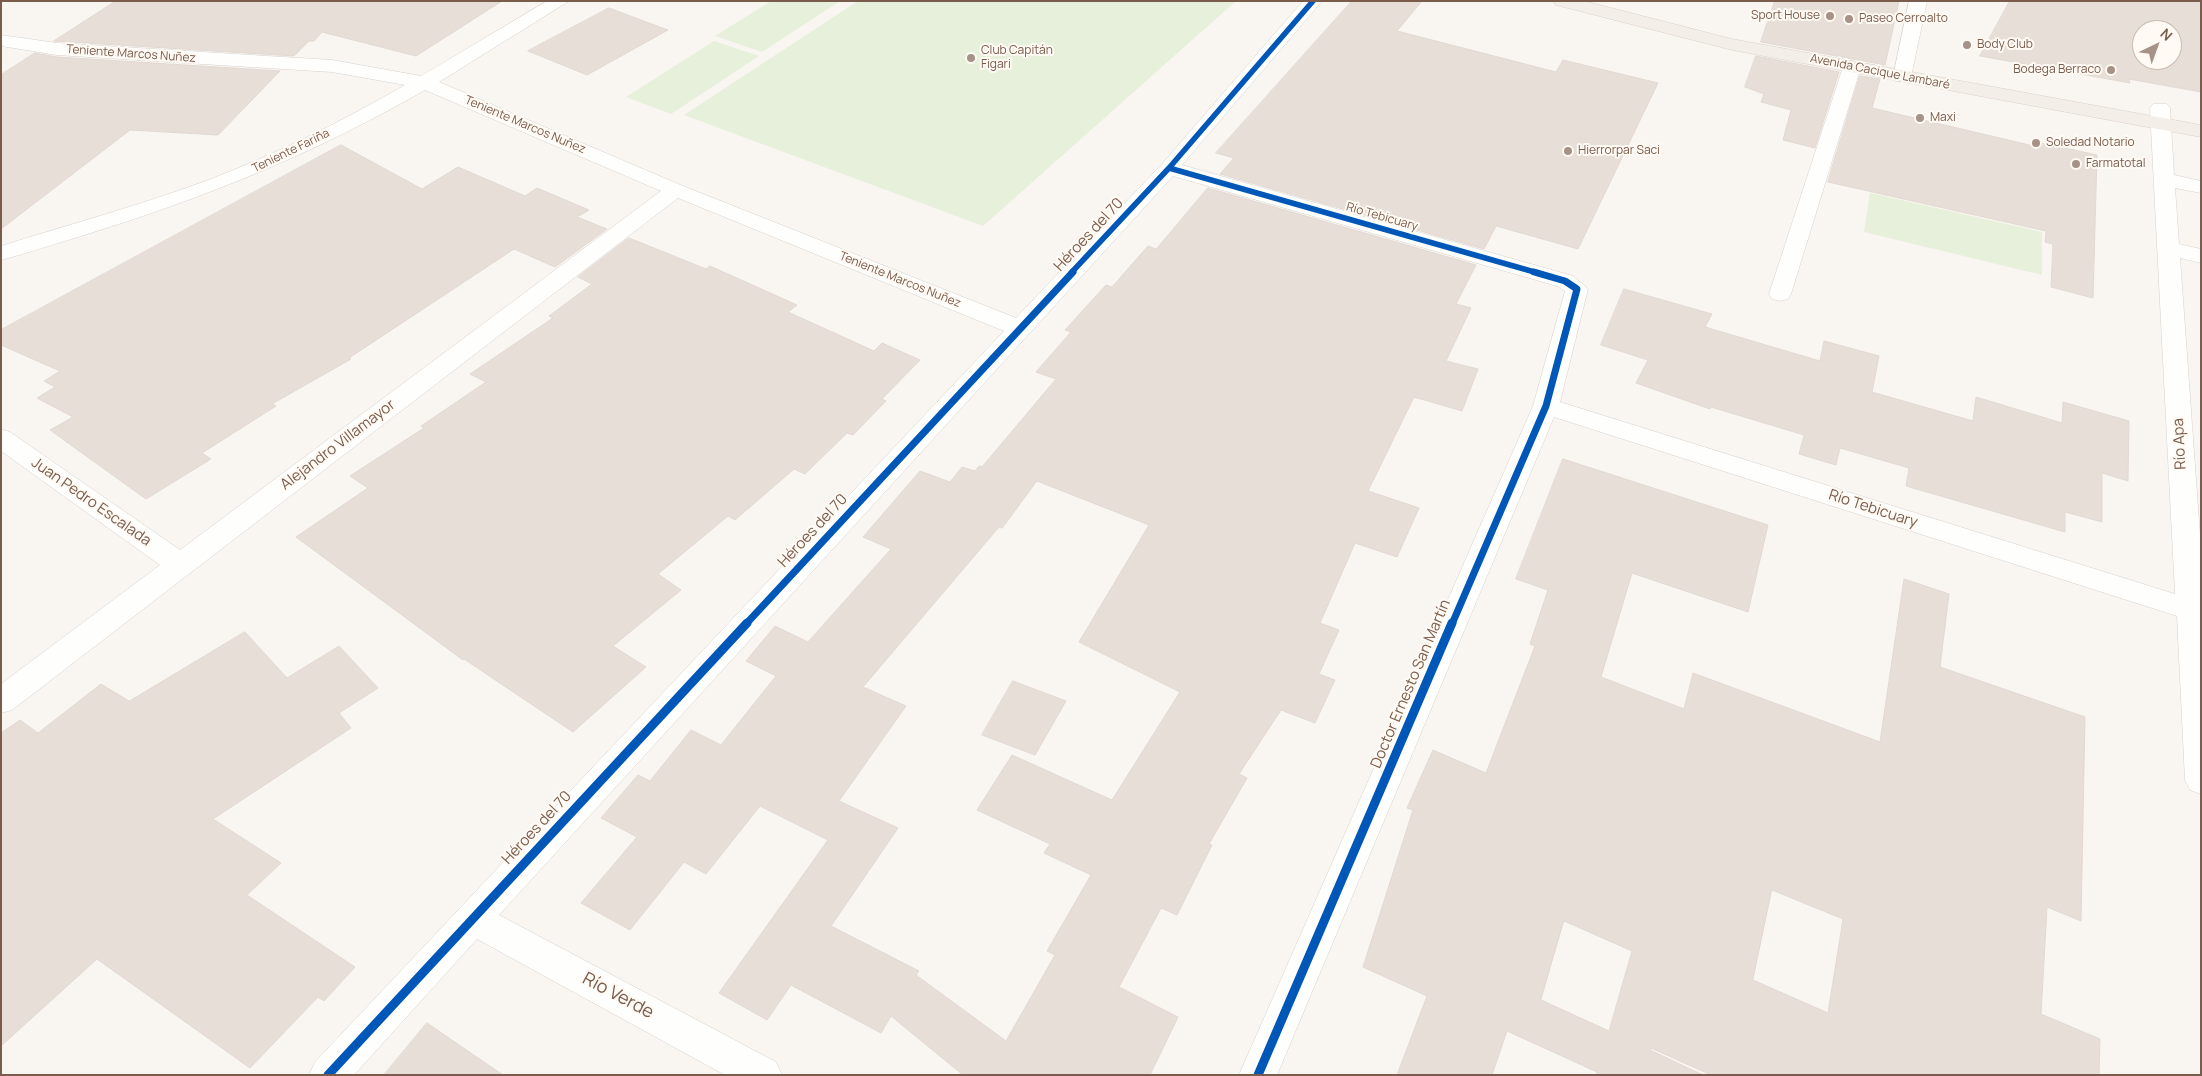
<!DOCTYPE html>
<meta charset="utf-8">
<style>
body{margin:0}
#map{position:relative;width:2202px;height:1076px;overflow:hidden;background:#f9f5f0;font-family:Manrope,sans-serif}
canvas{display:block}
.frame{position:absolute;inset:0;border:2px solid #7a5c4d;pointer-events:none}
.north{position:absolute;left:2132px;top:20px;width:50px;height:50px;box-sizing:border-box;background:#fffaf3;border:1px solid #cabbb1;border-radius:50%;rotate:42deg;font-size:14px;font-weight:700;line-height:20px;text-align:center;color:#7a5c4d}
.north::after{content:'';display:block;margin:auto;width:18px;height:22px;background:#a69286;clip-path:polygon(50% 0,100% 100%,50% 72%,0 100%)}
</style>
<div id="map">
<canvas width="2202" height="1076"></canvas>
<div class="frame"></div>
<div class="north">N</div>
</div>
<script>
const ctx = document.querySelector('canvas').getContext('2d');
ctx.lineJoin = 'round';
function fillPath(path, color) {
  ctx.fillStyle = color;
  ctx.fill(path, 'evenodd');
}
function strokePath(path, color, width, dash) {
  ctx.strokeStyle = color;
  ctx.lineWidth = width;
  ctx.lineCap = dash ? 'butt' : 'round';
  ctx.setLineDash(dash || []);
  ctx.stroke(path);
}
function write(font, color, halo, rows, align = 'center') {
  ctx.font = font + ' Manrope,sans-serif';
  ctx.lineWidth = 4;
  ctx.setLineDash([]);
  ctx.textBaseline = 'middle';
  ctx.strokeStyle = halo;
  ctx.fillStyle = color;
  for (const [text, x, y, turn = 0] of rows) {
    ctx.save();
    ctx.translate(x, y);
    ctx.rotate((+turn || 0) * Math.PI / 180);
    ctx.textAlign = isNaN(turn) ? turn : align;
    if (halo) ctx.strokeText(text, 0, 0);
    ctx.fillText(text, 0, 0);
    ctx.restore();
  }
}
fillPath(new Path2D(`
 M771 1H840L762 52 715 36Z
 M858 1H1236L983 226 684 115Z
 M714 41 759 56 671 114 626 97Z
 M1870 193 2042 232V275L1864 232Z`), '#e7f0db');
const building = new Path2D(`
 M116 1H502L416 56 322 32 314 41H309L294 56 54 41Z
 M1352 1H1422L1397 31 1556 72 1563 60 1658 83 1578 249 1496 226 1484 249 1220 174 1234 158 1216 153Z
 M1775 1H1899L1885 65 1761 42Z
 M2010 1H2201V92L2129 79 2130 83 1980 56ZM2142 30H2172V60H2142Z
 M609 8 668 30 587 75 528 51Z
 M35 53 57 57 280 71 218 135 130 130 1 229V75Z
 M1756 56 1839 72 1815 148 1783 140 1791 110 1761 102 1764 94 1745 87Z
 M1860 76 1880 79 1872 108 2038 147 2037 142 2097 155 2093 298 2051 287 2053 244 2045 242 2046 231 1828 182Z
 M341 145 422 189 458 167 525 196 537 188 589 210 577 217 607 229 555 267 514 249 349 358 351 359 272 404 276 406 202 453 211 459 146 499 50 430 73 417 37 398 55 387 44 381 60 371 1 345V330Z
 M1208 188 1476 265 1456 304 1471 308 1446 361 1478 369 1462 411 1414 397 1368 491 1419 508 1397 557 1355 543 1320 623 1339 630 1319 674 1335 680 1315 723 1281 710 1239 774 1247 778 1209 844 1212 845 1177 915 1161 908 1119 987 1178 1017 1150 1075H963L891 1016 881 1033 791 985 767 1020 719 993 828 840 760 806 706 874 684 862 630 930 581 903 637 837 601 818 638 775 650 781 691 730 721 745 776 676 746 661 775 626 808 642 891 549 863 537 920 471 950 482 962 467 975 471 979 466 982 467 1056 379 1036 372 1071 332 1065 330 1106 285 1112 287 1148 246 1156 249ZM1037 481 1149 525 1079 642 1180 692 1112 800 1012 755 977 810 1050 844 1044 853 1091 875 1047 951 1055 955 1006 1041 916 975 919 971 831 926 898 828 839 801 906 706 863 687 999 527 1002 528Z
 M629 238 706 269 710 266 797 305 788 312 874 351 882 343 920 360 882 399 886 401 853 435 847 433 805 474 794 469 735 520 728 516 658 574 681 590 613 646 646 667 573 732 464 659 463 660 296 537 368 488 350 476 424 428 421 426 486 382 470 374 553 318 549 316 592 284 578 277Z
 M1624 289 1712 314 1705 327 1820 361 1824 341 1879 356 1872 392 1973 421 1976 397 2062 423 2063 402 2129 421 2128 481 2102 473V522L2065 512V532L1906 486 1909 468 1840 448 1836 465 1799 454 1804 435 1711 407 1710 409 1636 383 1648 360 1601 345Z
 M1563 459 1768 525 1748 612 1632 573 1601 677 1684 709 1693 673 1880 742 1904 579 1949 594 1940 667 2085 717 2081 921 2047 907 2041 1014 2100 1039 2099 1075H1711L1651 1048 1650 1050 1703 1075H1597V1072L1507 1031 1492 1075H1397L1427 996 1363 967 1413 810 1407 808 1433 750 1486 773 1535 646 1530 644 1548 590 1516 579ZM1772 890 1843 919 1828 1013 1753 980ZM1564 921 1632 951 1609 1031 1541 1000Z
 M245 632 287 678 339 646 378 688 339 713 351 728 213 819 281 863 247 895 355 967 324 1001 318 997 250 1068 97 959 1 1046V733L20 720 38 733 101 684 129 701Z
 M1013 681 1066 701 1035 755 982 735Z
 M427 1023 503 1075H384Z`);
fillPath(building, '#e6ded7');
strokePath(building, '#e2d8d2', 1);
const minor = new Path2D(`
 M547 1H569L439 82 683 186 1016 318 1162 164 1303 1H1322L1182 165 1573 276 1588 289 1560 402 2175 594 2150 108 2153 104H2167L2170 108 2174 175 2201 181V193L2175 188 2179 244 2201 249V263L2180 258 2201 549V794L2190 790 2185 780 2177 616 1554 417 1277 1075H1239L1533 406 1565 291 1557 286 1173 176 499 915 776 1062 782 1075H725L477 939 354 1075H309L315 1062 1004 331 678 198 12 710 1 713V684L160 565 1 451V429L10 432 180 550 661 191 425 90C314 154 204 198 81 236 54 244 28 253 1 260V246C71 224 142 205 211 179 278 153 343 121 405 85L332 72 57 55 1 46V35L57 43 332 60 421 76Z
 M1909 1H1927L1911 77 1909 81H1895L1893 77Z
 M1852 61 1859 63 1861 67 1791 294 1788 299 1780 301 1772 299 1769 294 1843 67 1845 63Z`);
const major = new Path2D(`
 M1553 1H1584L1732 39 2201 125V137L1732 50 1556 5Z`);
strokePath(minor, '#d7d1cb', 1);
strokePath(major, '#dad1cc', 1);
fillPath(minor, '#fefefd');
fillPath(major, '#f3eee8');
strokePath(new Path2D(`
 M1169 168 1538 273
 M1071 273 1169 168 1313 1`), '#0057b8', 5.5);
strokePath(new Path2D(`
 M746 624 1073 272
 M1452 624 1546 406 1577 289 1565 281 1534 272`), '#0057b8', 7);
strokePath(new Path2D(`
 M328 1075 747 623
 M1258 1075 1452 623`), '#0057b8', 9);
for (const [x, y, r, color] of [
 [1830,16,5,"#a69286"],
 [1849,19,5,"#a69286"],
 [1967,45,5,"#a69286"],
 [971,58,5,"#a69286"],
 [2111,70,5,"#a69286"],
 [1920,118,5,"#a69286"],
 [2036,143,5,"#a69286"],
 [1568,151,5,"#a69286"],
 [2076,164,5,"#a69286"]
]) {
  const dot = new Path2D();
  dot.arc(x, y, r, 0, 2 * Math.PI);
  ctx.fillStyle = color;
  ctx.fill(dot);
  strokePath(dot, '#fffaf3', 2);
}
write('12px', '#7a5c4d', '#fffaf3', [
 ["Sport House",1820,16,"right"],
 ["Paseo Cerroalto",1859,19],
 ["Body Club",1977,45],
 ["Club Capitán",981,51],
 ["Figari",981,65],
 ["Bodega Berraco",2101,70,"right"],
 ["Maxi",1930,118],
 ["Soledad Notario",2046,143],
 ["Hierrorpar Saci",1578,151],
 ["Farmatotal",2086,164]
], 'left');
write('12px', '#7a5c4d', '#fffaf3', [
 ["Teniente Marcos Nuñez",131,54,4],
 ["Avenida Cacique Lambaré",1880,72,11],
 ["Teniente Marcos Nuñez",525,125,23],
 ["Teniente Fariña",291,151,-26],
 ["Río Tebicuary",1382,217,16],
 ["Teniente Marcos Nuñez",900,280,22]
]);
write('15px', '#7a5c4d', '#fffaf3', [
 ["Héroes del 70",1089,235,-47],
 ["Río Apa",2180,444,-93],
 ["Alejandro Villamayor",338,445,-37],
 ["Juan Pedro Escalada",91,502,35],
 ["Río Tebicuary",1873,509,18],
 ["Héroes del 70",813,531,-47],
 ["Doctor Ernesto San Martín",1411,684,-67],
 ["Héroes del 70",537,828,-47]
]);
write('18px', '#7a5c4d', '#fffaf3', [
 ["Río Verde",618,996,28]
]);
</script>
